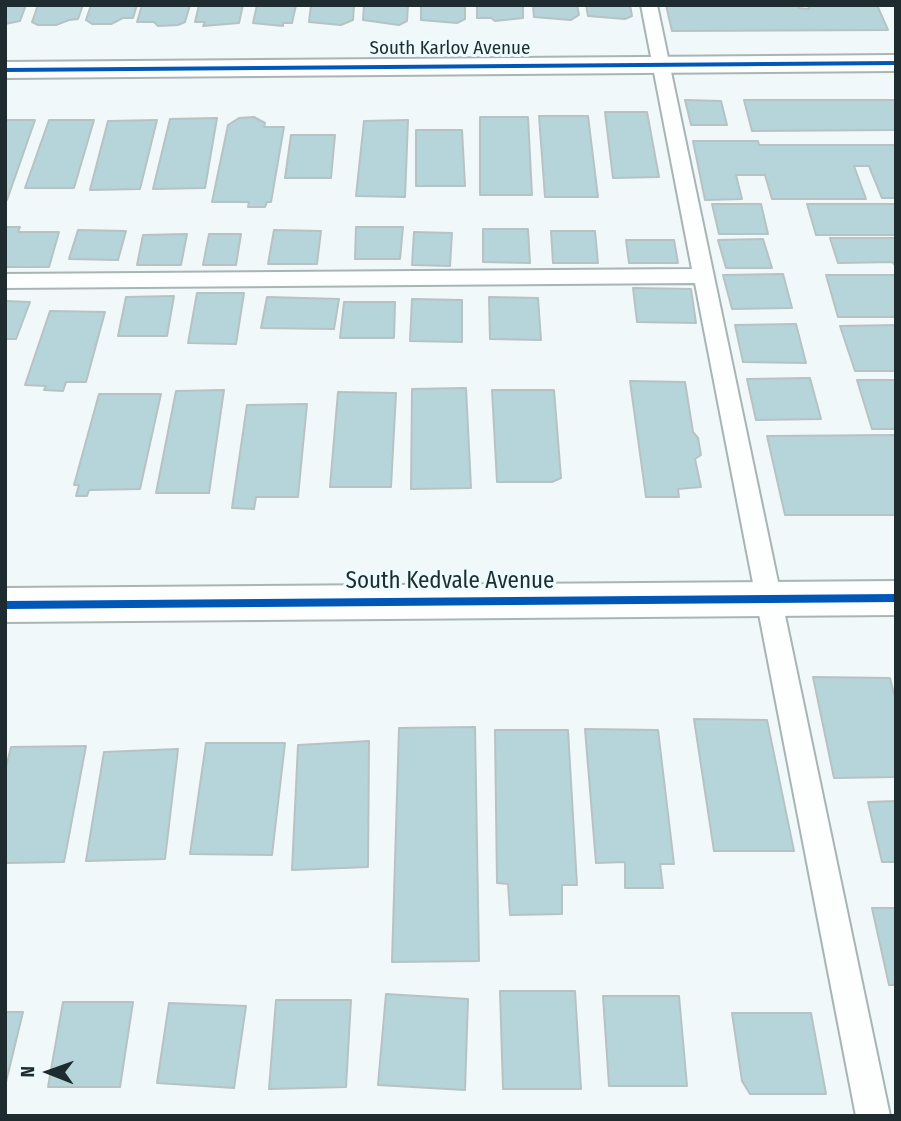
<!DOCTYPE html>
<style>
body{margin:0}
#map{position:relative;width:901px;height:1121px;overflow:hidden;background:#f0f8f9;font-family:"Fira Sans Condensed",sans-serif}
canvas{display:block}
.frame{position:absolute;inset:0;border:7px solid #1e2c2f;pointer-events:none}
.north{position:absolute;left:14px;top:1037px;width:70px;height:70px;-webkit-text-stroke:5px #ecfbfd;paint-order:stroke;rotate:271deg;font-size:19px;font-weight:700;line-height:28px;text-align:center;color:#1e2c2f}
.north::after{content:'';display:block;margin:auto;width:24px;height:32px;background:#1e2c2f;clip-path:polygon(50% 0,100% 100%,50% 72%,0 100%)}
</style>
<div id="map">
<canvas width="901" height="1121"></canvas>
<div class="frame"></div>
<div class="north">N</div>
</div>
<script>
const ctx = document.querySelector('canvas').getContext('2d');
ctx.lineJoin = 'round';
function fillPath(path, color) {
  ctx.fillStyle = color;
  ctx.fill(path, 'evenodd');
}
function strokePath(path, color, width, dash) {
  ctx.strokeStyle = color;
  ctx.lineWidth = width;
  ctx.lineCap = dash ? 'butt' : 'round';
  ctx.setLineDash(dash || []);
  ctx.stroke(path);
}
function write(font, color, halo, rows, align = 'center') {
  ctx.font = font + ' "Fira Sans Condensed",sans-serif';
  ctx.lineWidth = 6;
  ctx.setLineDash([]);
  ctx.textBaseline = 'middle';
  ctx.strokeStyle = halo;
  ctx.fillStyle = color;
  for (const [text, x, y, turn = 0] of rows) {
    ctx.save();
    ctx.translate(x, y);
    ctx.rotate((+turn || 0) * Math.PI / 180);
    ctx.textAlign = isNaN(turn) ? turn : align;
    if (halo) ctx.strokeText(text, 0, 0);
    ctx.fillText(text, 0, 0);
    ctx.restore();
  }
}
const building = new Path2D(`
 M5 5H26L20 21 5 24Z
 M38 5H83L78 19 69 20 56 25H38L32 22Z
 M91 5H137L133 18H123L111 24H92L86 20Z
 M142 5H190L185 22 178 25 158 26 154 22H137Z
 M199 5H243L239 23 203 26 205 22H195Z
 M257 5H296L292 23H283V26L253 23Z
 M311 5H354L353 20 341 25 309 22Z
 M364 5H408L407 21 399 25 363 20Z
 M421 5H465V19L457 23 421 20Z
 M477 5H523V18L495 21 491 18H477Z
 M533 5H577L579 15 571 20 534 17Z
 M586 5H630L632 16 625 19 588 16Z
 M666 5H798L799 8 809 9 808 5H877L888 30 672 31Z
 M685 100 721 101 727 125H691Z
 M744 100H896V130L752 131Z
 M605 112H647L659 177 613 178Z
 M539 116H588L598 197H545Z
 M254 117 265 123 264 127H284L271 202H267L265 207H248L249 202H212L228 125 239 118Z
 M480 117H528L532 195H480Z
 M217 118 205 188 153 189 170 119Z
 M5 120H35L7 200H5Z
 M49 120H94L74 188H25Z
 M157 120 140 189 90 190 108 121Z
 M408 120 405 197 356 196 364 121Z
 M416 130H462L465 186H416Z
 M291 135H335L331 178H285Z
 M693 141H758L759 145H896V198H882L869 166H854L866 199H772L765 175H736L742 199 705 200Z
 M712 204H761L768 234H719Z
 M807 204H896V235H816Z
 M6 227H20L18 232H59L49 267H5Z
 M356 227H403L400 259H355Z
 M483 229H528L530 263 483 262Z
 M78 230 126 231 118 260 69 259Z
 M274 230 321 231 317 264H268Z
 M551 231H595L598 263H553Z
 M414 232 452 233 450 266 412 265Z
 M187 234 181 265H137L143 235Z
 M209 234H241L236 265H203Z
 M830 238H896V266L892 262 838 263Z
 M763 239 772 268H726L718 240Z
 M626 240H674L678 263H629Z
 M783 274 792 308 732 309 723 275Z
 M826 275H896V317H838Z
 M633 288 691 289 696 323 637 322Z
 M197 293H244L236 344 188 343Z
 M174 296 167 336H118L126 297Z
 M267 297 339 299 334 329 261 328Z
 M489 297 538 298 541 340 490 339Z
 M412 299 462 300V342L410 341Z
 M5 301 30 302 16 339H5Z
 M344 302H395L394 338H340Z
 M50 311 105 312 86 382H66L63 391 44 390 46 386 25 385Z
 M796 324 806 363 743 362 735 325Z
 M896 325V371H855L840 326Z
 M810 378 821 419 756 420 747 379Z
 M857 380H896V429H872Z
 M630 381 685 382 693 432 698 438 701 455 695 459 701 487 678 489 679 497H646Z
 M466 388 471 488 411 489 412 389Z
 M224 390 209 493H156L176 391Z
 M492 390H554L561 478 552 482H497Z
 M338 392 396 393 391 487H330Z
 M99 394H161L140 489 89 490 87 496H76L79 485H74Z
 M307 404 298 497H256L254 509 232 508 247 405Z
 M896 435V515H785L767 436Z
 M813 677 890 678 896 702V777L834 778Z
 M694 719 767 720 794 851H714Z
 M475 727 479 961 392 962 399 728Z
 M585 729 658 730 674 864H660L663 888H625V862L596 863Z
 M495 730H568L577 885H562V914L510 915 508 884 497 883Z
 M369 741 368 867 292 870 298 745Z
 M206 743H285L272 855 190 854Z
 M86 746 64 862 5 863V771L11 747Z
 M178 749 165 859 86 861 104 752Z
 M896 801V862H882L868 802Z
 M872 908H896V985H889Z
 M500 991H575L581 1089H503Z
 M386 994 468 999 465 1090 378 1085Z
 M603 996H679L687 1086H609Z
 M276 1000H351L346 1087 269 1089Z
 M63 1002H133L120 1087H48Z
 M169 1003 246 1006 234 1088 157 1083Z
 M5 1012H23L5 1086Z
 M732 1013H811L826 1094H750L742 1081Z`);
fillPath(building, '#b6d5da');
strokePath(building, '#b7c2c3', 2);
const service = new Path2D(`
 M641 5H657L890 1116H856L695 283 5 288V274L692 269Z`);
const minor = new Path2D(`
 M896 55V71L5 78V62Z
 M896 581V615L5 622V588Z`);
strokePath(service, '#a9b4b5', 4);
strokePath(minor, '#a9b4b5', 4);
fillPath(service, '#fdfefe');
fillPath(minor, '#fdfefe');
fillPath(new Path2D(`
 M896 61V65L5 72V68Z
 M896 594V602L5 609V601Z`), '#0057b8');
write('19px', '#1e2c2f', '#ecfbfd', [
 ["South Karlov Avenue",450,49]
]);
write('23px', '#1e2c2f', '#ecfbfd', [
 ["South Kedvale Avenue",450,582]
]);
</script>
